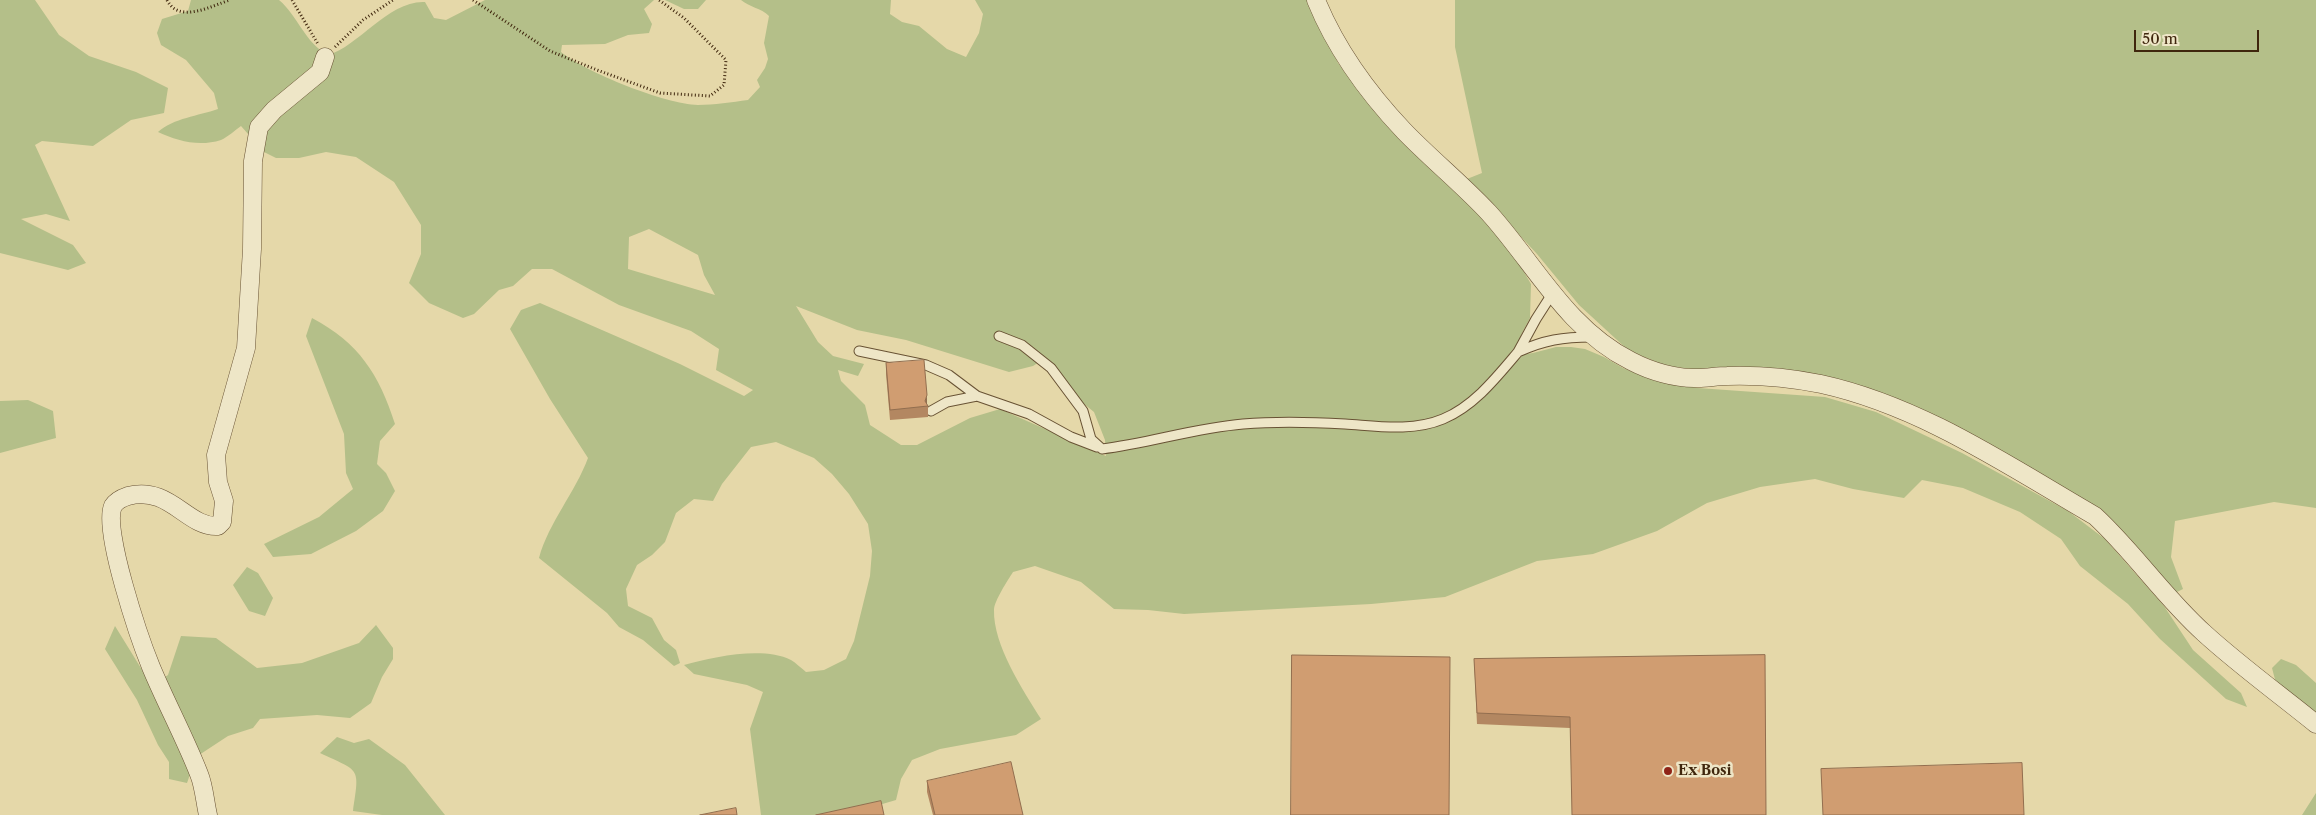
<!DOCTYPE html>
<style>
body{margin:0}
#map{position:relative;width:2316px;height:815px;overflow:hidden;background:#e5d8a9;font-family:"Libre Caslon Text",serif}
canvas{display:block}
.scale{position:absolute;left:2134px;top:30px;width:125px;height:22px;box-sizing:border-box;border:2px solid #3f260d;border-top:0;padding-left:6px;font-size:15px;line-height:18px;white-space:nowrap;color:#3f260d;-webkit-text-stroke:4px #eee6c7;paint-order:stroke}
</style>
<div id="map">
<canvas width="2316" height="815"></canvas>
<div class="scale">50 m</div>
</div>
<script>
const ctx = document.querySelector('canvas').getContext('2d');
ctx.lineJoin = 'round';
function fillPath(path, color) {
  ctx.fillStyle = color;
  ctx.fill(path, 'evenodd');
}
function strokePath(path, color, width, dash) {
  ctx.strokeStyle = color;
  ctx.lineWidth = width;
  ctx.lineCap = dash ? 'butt' : 'round';
  ctx.setLineDash(dash || []);
  ctx.stroke(path);
}
function write(font, color, halo, rows, align = 'center') {
  ctx.font = font + ' "Libre Caslon Text",serif';
  ctx.lineWidth = 5;
  ctx.setLineDash([]);
  ctx.textBaseline = 'middle';
  ctx.strokeStyle = halo;
  ctx.fillStyle = color;
  for (const [text, x, y, turn = 0] of rows) {
    ctx.save();
    ctx.translate(x, y);
    ctx.rotate((+turn || 0) * Math.PI / 180);
    ctx.textAlign = isNaN(turn) ? turn : align;
    if (halo) ctx.strokeText(text, 0, 0);
    ctx.fillText(text, 0, 0);
    ctx.restore();
  }
}
fillPath(new Path2D(`
 M0 0H35L59 35 89 56 136 72 168 88 164 113 131 120 93 146 42 141 35 145 70 221 46 214 21 219 73 245 86 263 68 270 0 253Z
 M191 0H279C298 16 305 43 328 55 359 46 389 0 425 2L434 18 446 20 485 0H660H654L644 9 652 24 649 33 628 35 605 44 562 45 561 52C587 73 665 104 698 105 714 105 732 102 748 100L760 87 757 80 765 68 768 59 764 43 769 16C761 8 749 7 741 0H891L890 14 902 22 919 26 947 49 966 57 979 33 983 14 975 0H1310L1338 63 1380 116 1411 151 1434 170 1496 228 1517 260 1531 284 1530 318 1521 335 1518 355 1533 353 1556 347H1571L1585 349 1604 357 1623 368 1645 377 1698 388 1825 397 1876 412 1962 453 2068 511 2105 539 2164 606 2193 650 2241 693 2247 707 2226 699 2160 639 2128 604 2080 566 2061 539 2020 512 1963 488 1922 480 1904 498 1853 489 1815 479 1760 487 1707 503 1657 531 1593 554 1537 561 1445 597 1371 604 1184 614 1148 610 1114 609 1081 582 1035 566 1013 572C1008 580 994 601 994 610 993 645 1023 690 1041 719L1016 735 940 749 912 760 901 779 896 800 845 815H761L750 729 763 692 747 685 694 674 684 665C713 657 763 646 791 660 796 663 801 668 806 672L824 670 846 659 854 641 870 576 872 551 868 524 849 494 832 474 814 458 776 442 751 447 722 484 713 501 694 499 676 513 665 542 652 555 637 565 626 589 628 606 652 618 664 640 676 650 680 663 674 666 643 640 619 627 607 613 539 558C549 522 575 493 588 458L550 399 510 329 521 310 540 303 680 364 744 396 753 390 716 370 719 349 691 331 619 305 552 269H532L513 286 499 290 474 314 463 318 429 303 409 283 421 254V225L394 182 356 157 326 152 299 158H276L264 152 241 126C235 130 228 137 221 140 199 147 177 141 158 132 174 118 198 116 218 109L214 93 186 60 161 45 157 33 162 19 188 11ZM649 229 698 255 704 275 715 295 628 269 629 237ZM796 306 857 330 906 340 1009 372 1033 366 1044 359 1061 373 1078 399 1094 412 1105 440 1106 456 1000 409 970 418 917 445H901L870 425 865 405 841 381 838 370 858 376 864 364 833 356 818 342Z
 M665 0H706L698 9H684Z
 M1455 0H2316V508L2274 502 2175 521 2171 557 2183 589 2175 593 2097 513 1851 388 1667 366 1629 351 1579 305 1537 254 1467 179 1482 173 1455 47Z
 M312 318C359 343 379 374 395 424L380 441 377 464 386 473 395 491 383 511 356 531 311 554 273 557 264 544 319 517 353 489 346 473 344 434 306 336Z
 M28 400 53 411 56 438 0 453V401Z
 M247 567 258 573 273 598 265 616 249 611 233 585Z
 M376 625 393 648V659L382 677 371 703 350 718 317 715 260 719 253 728 228 736 196 757 187 783 169 779V762L158 745 137 700 105 649 115 626 152 686 168 675 181 636 216 638 257 668 302 663 359 643Z
 M2281 659 2296 665 2316 683V718L2277 687 2272 668Z
 M337 737 354 743 369 739 405 765 445 815H382L353 811C360 766 360 772 320 753Z
 M2316 793V815H2302Z`), '#b4bf89');
const service = new Path2D(`
 M1552 294 1536 319 1518 352C1544 340 1563 337 1592 337
 M999 336 1022 345 1051 368 1083 411 1091 439 1102 449C1150 443 1195 428 1243 424 1278 421 1311 422 1345 424 1377 426 1412 432 1443 419 1474 406 1496 378 1518 352
 M859 351 926 365 949 375 977 396
 M931 411 947 402 977 396 1029 414 1071 437 1097 447`);
const minor = new Path2D(`
 M1316 0C1336 49 1368 93 1404 131 1431 159 1462 184 1489 213 1535 264 1567 329 1631 361 1650 371 1676 379 1698 378 1708 378 1717 376 1727 376 1758 375 1791 378 1821 384 1921 406 2007 465 2095 516 2134 552 2164 597 2204 633 2239 665 2279 694 2316 724
 M208 815C205 802 204 786 199 774 185 738 166 703 151 667 140 640 102 529 113 506 116 501 122 498 128 496 170 485 187 528 218 526L222 522 224 501 218 482 216 455 246 348 252 249 253 161 259 127 274 110 320 72 325 57`);
strokePath(service, '#685234', 11);
strokePath(minor, '#685234', 19);
strokePath(new Path2D(`
 M167 0C179 24 211 6 230 0
 M292 0 318 44
 M473 0 550 51 597 70 660 93 710 96 724 85 726 60 684 18 659 0
 M335 47 363 20 393 0`), '#3f260d', 3, [1, 2.5]);
strokePath(service, '#eee6c7', 9);
strokePath(minor, '#eee6c7', 18);
fillPath(new Path2D(`
 M886 363 927 405 928 406V417L890 420 886 374Z
 M1765 655 1570 728 1477 724 1474 659Z
 M927 781 1023 815H933L927 792Z`), '#b38761');
fillPath(new Path2D(`
 M927 395V406L925 401Z`), '#926e4f');
const building = new Path2D(`
 M924 360 927 395 925 401 928 406 890 410 886 363Z
 M1292 655 1450 657 1449 815H1291Z
 M1765 655 1766 815H1572L1570 717 1477 713 1474 659Z
 M1011 762 1023 815H935L927 781Z
 M2022 763 2024 815H1823L1821 769Z
 M881 801 884 815H816Z
 M736 808 737 815H700Z`);
fillPath(building, '#d09d71');
strokePath(building, '#926e4f', 1);
for (const [x, y, r, color] of [
 [1668,771,5,"#8f2418"]
]) {
  const dot = new Path2D();
  dot.arc(x, y, r, 0, 2 * Math.PI);
  ctx.fillStyle = color;
  ctx.fill(dot);
  strokePath(dot, '#eee6c7', 2);
}
write('bold 14px', '#3f260d', '#eee6c7', [
 ["Ex Bosi",1678,771]
], 'left');
</script>
